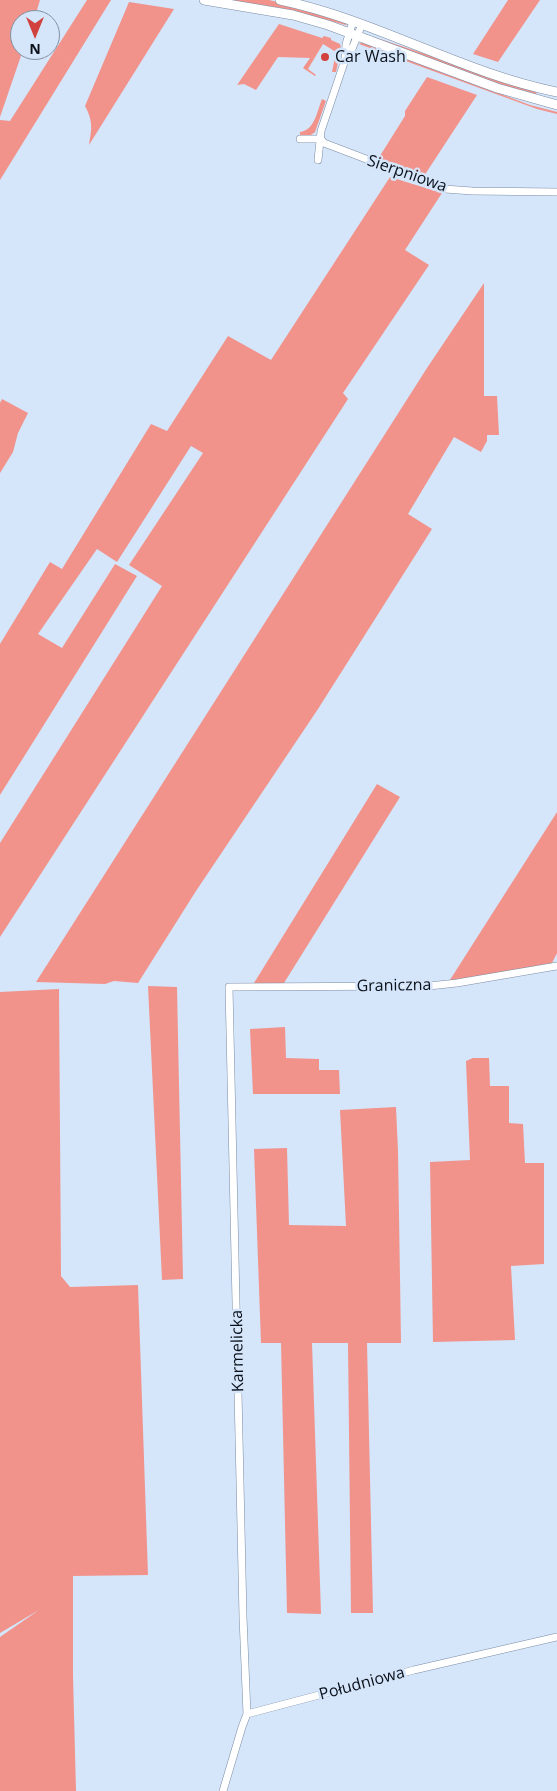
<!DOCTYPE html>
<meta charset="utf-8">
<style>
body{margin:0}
#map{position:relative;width:557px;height:1791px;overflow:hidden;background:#d5e5fa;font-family:"Open Sans",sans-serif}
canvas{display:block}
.north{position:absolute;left:10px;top:10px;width:50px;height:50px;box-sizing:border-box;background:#d5e5fa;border:1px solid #8490a0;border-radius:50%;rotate:180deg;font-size:14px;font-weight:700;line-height:20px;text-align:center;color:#0b111a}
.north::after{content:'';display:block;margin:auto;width:18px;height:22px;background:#d1423f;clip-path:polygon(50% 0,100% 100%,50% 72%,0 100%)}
</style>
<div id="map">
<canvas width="557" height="1791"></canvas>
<div class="north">N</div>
</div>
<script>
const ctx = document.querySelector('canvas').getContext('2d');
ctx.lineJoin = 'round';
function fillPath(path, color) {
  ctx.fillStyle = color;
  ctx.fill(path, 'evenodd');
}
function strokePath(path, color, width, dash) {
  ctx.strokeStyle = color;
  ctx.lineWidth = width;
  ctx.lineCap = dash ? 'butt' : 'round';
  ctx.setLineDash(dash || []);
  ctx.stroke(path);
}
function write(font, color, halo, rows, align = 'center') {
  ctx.font = font + ' "Open Sans",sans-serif';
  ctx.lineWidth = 5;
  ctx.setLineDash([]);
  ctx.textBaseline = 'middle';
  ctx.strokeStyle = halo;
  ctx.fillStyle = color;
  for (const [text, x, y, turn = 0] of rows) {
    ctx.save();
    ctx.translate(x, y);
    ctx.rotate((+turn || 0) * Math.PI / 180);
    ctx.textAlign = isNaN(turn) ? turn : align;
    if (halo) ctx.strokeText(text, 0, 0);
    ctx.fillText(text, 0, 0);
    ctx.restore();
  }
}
fillPath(new Path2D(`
 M0 0H40L34 20H20V50H23L0 117Z
 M87 0H111L0 180V120L10 121Z
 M227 0H269L306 9 348 22 346 25 280 8Z
 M508 0H540L498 62 473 54Z
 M129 2 174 9 89 145C92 128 93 121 85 106Z
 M279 24 322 38 324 36 331 38V40L340 44 341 48 336 72H332L336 52 323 44 308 69 316 75 315 76 303 68 310 58 278 57 256 90 244 84 237 85Z
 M368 35 537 91 536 94 495 83Z
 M363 42 530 105 557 112V114L537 109 359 44Z
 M427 77 477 95 424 176 378 159 405 116V111Z
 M322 99 326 101 315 132 311 135H300V132C315 130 317 111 322 99Z
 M390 177 442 193 405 250 429 265 343 393 348 399 0 937V843L162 586 129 565 203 453 191 446 117 562 97 549 38 634 62 648 115 564 137 576 0 795V644L50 562 62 569 151 424 167 431 228 336 271 360Z
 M484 283V396H497L499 435H487V441L481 452 454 437 408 514 432 529 318 709 196 891 138 983 114 981 105 984 36 982 427 368Z
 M2 399 28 413 18 433 13 452 0 473V403Z
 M377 784 400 797 284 983H254Z
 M557 812V953L552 963 448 983Z
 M148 986 177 987 183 1279 162 1280Z
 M59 989 61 1276 70 1287 138 1285 148 1575 73 1576V1676L76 1791H0V1637L39 1610 0 1633V992Z
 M285 1027 286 1058 319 1059V1070H339L340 1094H253L250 1029Z
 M473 1058H489L490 1086H509V1123L523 1124 525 1163H544V1264L511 1266 515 1340 433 1342 430 1162 470 1160 466 1061Z
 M396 1107 398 1151 401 1343H367L373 1613H351L348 1343H312L321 1614 287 1613 281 1343H261L254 1149 287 1148 289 1225 346 1226 340 1110Z`), '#f1938b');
const minor = new Path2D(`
 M345 60 350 54 362 24
 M300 139H321
 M321 139 324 143 445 189 472 191 557 192
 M318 160 321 131 345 60 346 44 353 21
 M247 1714 243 1617 229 987 429 986 457 983 557 966
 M223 1791 242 1727 247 1714 414 1670 557 1637`);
const tertiary = new Path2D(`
 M204 0 293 15 328 25 497 88 557 105
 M280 0C376 20 462 73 557 92`);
strokePath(minor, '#7a8ca4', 8);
strokePath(tertiary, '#7a8ca4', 10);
strokePath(minor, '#fff', 7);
strokePath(tertiary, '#fff', 9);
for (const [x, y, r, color] of [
 [325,57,5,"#d1423f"]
]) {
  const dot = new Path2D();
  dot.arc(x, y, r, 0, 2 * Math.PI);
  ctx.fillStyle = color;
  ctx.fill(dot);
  strokePath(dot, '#d5e5fa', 2);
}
write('16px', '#0b111a', '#d5e5fa', [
 ["Car Wash",335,57]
], 'left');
write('16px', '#0b111a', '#d5e5fa', [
 ["Sierpniowa",407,174,19],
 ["Graniczna",394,986,-1],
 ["Karmelicka",238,1351,-91],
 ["Południowa",362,1684,-15]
]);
</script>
